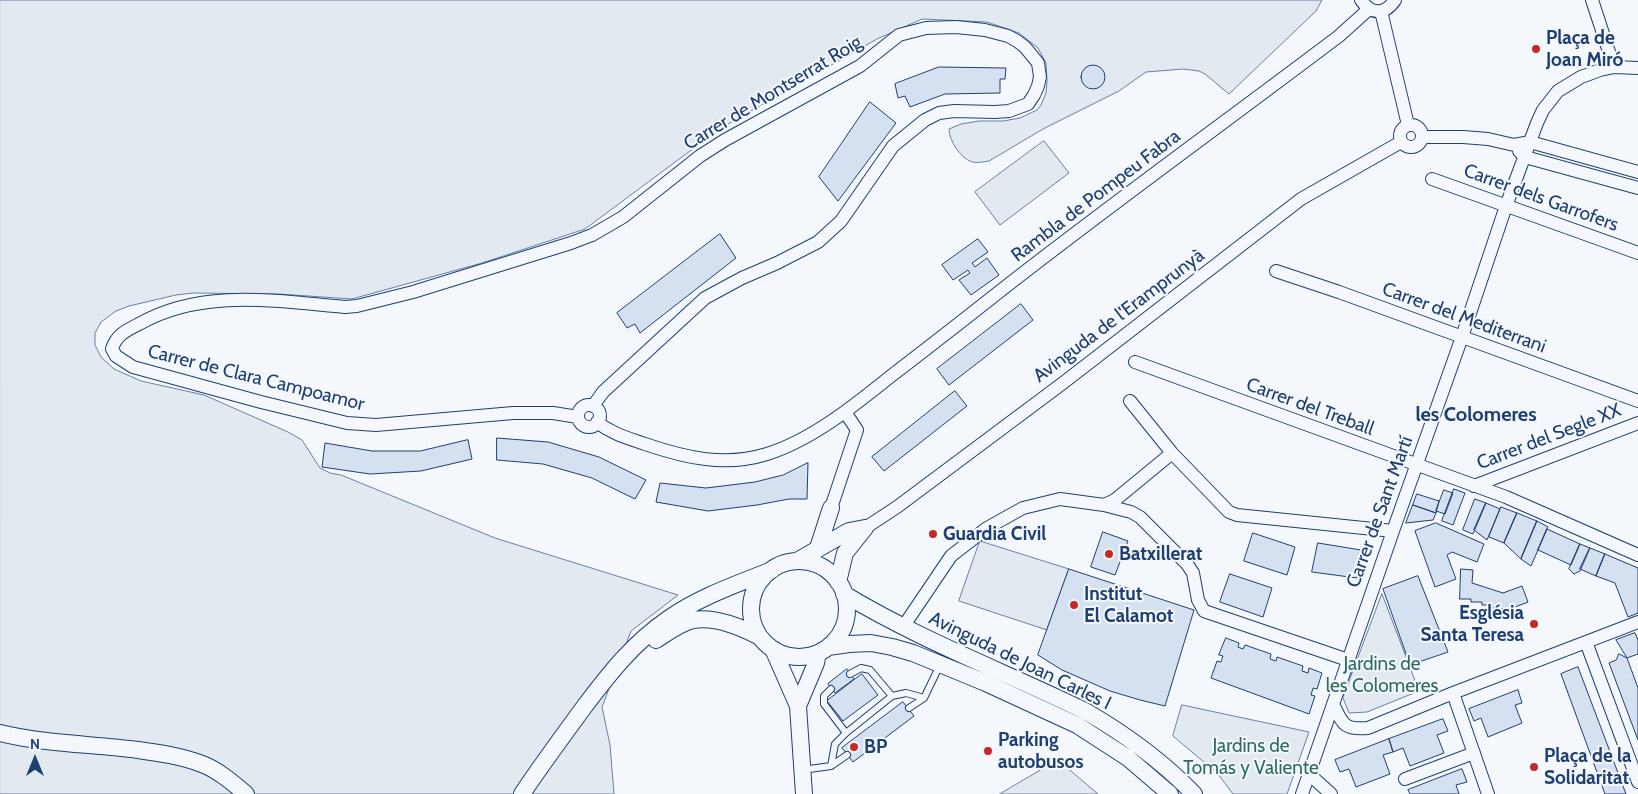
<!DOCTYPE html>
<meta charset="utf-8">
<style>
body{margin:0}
#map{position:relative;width:1638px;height:794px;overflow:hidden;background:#f4f7fb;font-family:Cabin,sans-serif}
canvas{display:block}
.north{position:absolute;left:10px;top:734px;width:50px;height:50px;-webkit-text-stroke:4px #f4f7fb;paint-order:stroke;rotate:0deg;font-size:14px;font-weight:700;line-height:20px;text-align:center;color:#1d3f73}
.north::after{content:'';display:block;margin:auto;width:18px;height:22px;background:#1d3f73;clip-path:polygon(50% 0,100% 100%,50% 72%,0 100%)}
</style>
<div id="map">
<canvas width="1638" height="794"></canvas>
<div class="north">N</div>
</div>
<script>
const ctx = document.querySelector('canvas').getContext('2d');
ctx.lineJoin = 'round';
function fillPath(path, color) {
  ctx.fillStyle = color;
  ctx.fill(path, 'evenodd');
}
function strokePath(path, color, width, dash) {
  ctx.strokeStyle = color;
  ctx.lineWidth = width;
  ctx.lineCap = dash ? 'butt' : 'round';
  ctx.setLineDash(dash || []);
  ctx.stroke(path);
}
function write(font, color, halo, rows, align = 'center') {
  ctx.font = font + ' Cabin,sans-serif';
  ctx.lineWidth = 4;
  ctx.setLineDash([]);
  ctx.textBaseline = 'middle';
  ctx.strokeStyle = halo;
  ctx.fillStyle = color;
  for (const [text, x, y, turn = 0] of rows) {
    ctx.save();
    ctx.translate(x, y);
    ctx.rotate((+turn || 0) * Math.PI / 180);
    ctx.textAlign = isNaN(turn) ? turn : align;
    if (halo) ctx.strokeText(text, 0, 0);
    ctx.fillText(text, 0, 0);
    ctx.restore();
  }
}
const green = new Path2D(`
 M0 0H1322L1316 11 1229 94 1205 74 1199 71 1183 69 1146 72 1119 91 1043 129 989 161C983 162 977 163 972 162 960 158 949 140 949 129L961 124 979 121H1003L1020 118 1037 110 1041 105 1046 93 1047 81 1046 63 1038 48 1019 33 987 22 922 19 877 39 721 128 585 229 482 263 352 299 279 294 193 293 176 295 129 306 116 311 101 322 95 333V345L101 357 114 369 141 381 204 395 288 432 302 440 320 468 330 473 341 475 495 538 678 595 631 631 602 707 610 745 614 794H0Z
 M1044 141 1069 173 1000 225 975 192Z
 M980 541 1069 569 1047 630 959 601Z
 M1382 594 1419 691 1367 712 1349 713 1343 698Z
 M1182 705 1309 732 1287 794H1233L1218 774 1173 736Z
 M1058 760 1098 794H1000Z`);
fillPath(green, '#e3e9f0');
strokePath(green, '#687fa3', 1);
const building = new Path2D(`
 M1081 77a12 12 0 1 1 24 0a12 12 0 1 1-24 0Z
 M939 67 1006 68 1005 79H1000V93L945 94 910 107 905 96 898 98 895 84Z
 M870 102 896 123 838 201 819 177Z
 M720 234 736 258 640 333 635 324 627 328 617 313Z
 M978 239 988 252 972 263 975 267 987 258 999 275 971 295 959 280 970 273 968 270 953 280 942 265Z
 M1021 304 1033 320 949 385 937 369Z
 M955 391 967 406 884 471 872 457Z
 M497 438 548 442 599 457 646 480 635 499 592 478 543 464 497 460Z
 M468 440 472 459 421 471 370 474 322 467 325 443 372 451H420Z
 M808 463 807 499H789L757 505 708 511 656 502 660 483 706 488 755 482 783 475Z
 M1454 489 1465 493 1453 525 1442 521Z
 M1444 490 1453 493 1445 514 1436 511Z
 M1417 494 1439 501 1436 513 1413 505Z
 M1475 499 1486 503 1473 534 1463 530Z
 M1486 503 1500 509 1487 540 1474 530Z
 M1413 505 1436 513 1433 520 1406 523Z
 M1501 507 1517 513 1504 543 1489 537Z
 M1517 513 1537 521 1521 559 1504 543Z
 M1537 521 1548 527 1531 566 1521 559Z
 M1436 523 1484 544 1477 562 1452 552 1447 555 1456 579 1435 587 1415 531Z
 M1547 529 1580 544 1571 565 1538 550Z
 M1103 532 1128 541 1115 575 1091 567Z
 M1253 533 1295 547 1287 575 1244 561Z
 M1318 543 1361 550 1357 578 1312 572Z
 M1580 544 1590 548 1580 571 1574 574 1569 569Z
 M1590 548 1605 554 1596 576 1580 569Z
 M1605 554 1638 568V613L1628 617 1615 583 1596 576Z
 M1069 569 1194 610 1165 706 1140 700 1110 691 1062 670 1038 655Z
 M1461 569 1473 570 1472 583 1503 593 1522 586 1528 602 1510 609 1492 608V605H1482V602H1471V599H1460Z
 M1230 574 1272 588 1263 617 1220 602Z
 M1418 576 1448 652 1410 665 1383 589Z
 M1635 633 1638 640V654L1627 658 1616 640Z
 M1226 638 1239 643 1238 647 1243 649 1245 645 1271 654 1270 659 1276 661 1277 657 1303 666 1302 671 1308 673 1309 668 1322 673 1317 689 1313 688 1311 695 1315 696 1309 714 1211 678 1217 661 1221 662 1223 656 1219 655Z
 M1619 654 1627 658 1638 688V740L1609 663 1616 660Z
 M1578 667 1626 794H1605L1561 674Z
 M847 669 854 679 835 693 828 684Z
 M862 674 878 695 843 721 827 701Z
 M1518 690 1522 703 1515 705 1522 723 1488 737 1481 718 1474 721 1469 709Z
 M903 702 914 716 853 762 842 748Z
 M1443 719 1448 731 1437 735 1444 753 1410 766 1403 748 1393 752 1389 739Z
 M1389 739 1393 752 1383 755 1390 774 1356 787 1349 769 1340 772 1335 760Z
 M1462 769 1467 782 1456 785 1459 794H1410L1408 790Z`);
fillPath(building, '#d5e0f0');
strokePath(building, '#1d3f73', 1);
const lane = new Path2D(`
 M831 689 824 696V704L846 733 892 696 870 670 861 668 850 674
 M892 696 906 693 924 698
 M909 708 924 698 940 665
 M831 766 835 744 846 733
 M802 770 831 766 847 755`);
const street = new Path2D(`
 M1361 0C1371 15 1385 15 1395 0
 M1592 0 1614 67
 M1381 11 1408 125
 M1400 136a11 11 0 1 1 22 0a11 11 0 1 1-22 0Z
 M1422 137H1463L1488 139 1514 145 1530 142 1638 172
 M1519 151 1525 157 1638 188
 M1432 179 1638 253
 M1276 271 1339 292 1638 401
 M1135 362 1506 497 1638 555
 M1130 401 1172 453 1229 512 1237 515 1393 531
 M578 416a11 11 0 1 1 22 0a11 11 0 1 1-22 0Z
 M578 417 553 413H513L376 425 347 423 261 402 133 367 116 356 112 349C116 335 127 330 139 324 201 288 277 301 345 307L357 306 413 292 571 243 592 235 611 224 623 217 700 156 725 140 860 66 899 35 926 28 956 27 985 30 1008 36 1017 41 1025 47 1038 63 1040 77 1038 86 1034 95 1028 104 1009 111 995 112 954 111 939 113 925 120 893 146 841 221 818 242 777 263 742 278 705 298 603 392 593 406
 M597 422C612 434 628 438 645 444 686 458 725 467 767 454 812 440 855 405 891 376 929 347 966 318 1004 288 1114 202 1228 120 1339 36L1369 9
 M1474 486 1638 423
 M1104 505 1115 500 1172 453
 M831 508 857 430 845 412
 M865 528 897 507 1063 383 1301 199 1401 142
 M903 627 951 556 987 528 1023 508 1060 499 1104 505 1131 512 1140 517 1187 564 1193 573 1198 600 1204 611 1348 660
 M1586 642 1638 782
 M1453 693 1488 794
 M1333 704C1343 724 1343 730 1368 728L1453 693 1638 622
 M1309 774 1331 794
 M1405 779 1474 753
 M1302 794 1393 531 1462 337 1506 206 1537 123 1543 110 1558 91 1581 77 1600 70 1614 67 1638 68`);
const secondary = new Path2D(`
 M818 548 831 508
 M797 561 849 531 865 528
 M751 609a48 48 0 1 1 96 0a48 48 0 1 1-96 0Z
 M838 582 845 553 865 528
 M844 594C920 640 1005 672 1085 711 1125 734 1162 761 1194 794
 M656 640C667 633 680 623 693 620 716 616 741 627 760 637
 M828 647 849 644 871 643 892 647 913 653 986 683 1077 725 1128 758 1170 794
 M773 649 798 706 804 794
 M798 706 816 663 818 653
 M0 733C45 744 92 744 138 750 160 753 181 756 202 764 218 770 233 783 246 794
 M522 794C542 764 563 736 584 707 609 674 633 643 668 619 699 597 737 584 772 570`);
strokePath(lane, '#1d3f73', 8);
strokePath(street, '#1d3f73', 14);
strokePath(secondary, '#1d3f73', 18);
strokePath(lane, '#f4f7fb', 6);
strokePath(street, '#f4f7fb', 12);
strokePath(secondary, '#f4f7fb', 16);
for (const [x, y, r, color] of [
 [1536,49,5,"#c62828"],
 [933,534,5,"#c62828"],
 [1109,554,5,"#c62828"],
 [1074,605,5,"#c62828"],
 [1534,624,5,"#c62828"],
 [854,747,5,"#c62828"],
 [988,751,5,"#c62828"],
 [1534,767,5,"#c62828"]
]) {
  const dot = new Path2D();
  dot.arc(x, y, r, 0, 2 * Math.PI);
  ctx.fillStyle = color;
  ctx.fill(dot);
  strokePath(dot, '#f4f7fb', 2);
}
write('bold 19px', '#1d3f73', '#f4f7fb', [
 ["Plaça de",1546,38],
 ["Joan Miró",1546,60],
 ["Guardia Civil",943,534],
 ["Batxillerat",1119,554],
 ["Institut",1084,594],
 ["El Calamot",1084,616],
 ["Església",1524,613,"right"],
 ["Santa Teresa",1524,635,"right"],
 ["Parking",998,740],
 ["autobusos",998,762],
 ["BP",864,747],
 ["Plaça de la",1544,756],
 ["Solidaritat",1544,778]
], 'left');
write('19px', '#1d3f73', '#f4f7fb', [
 ["Carrer de Montserrat Roig",773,93,-31],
 ["Rambla de Pompeu Fabra",1096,196,-37],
 ["Carrer dels Garrofers",1541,198,20],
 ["Avinguda de l'Eramprunyà",1119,316,-37],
 ["Carrer del Mediterrani",1464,318,20],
 ["Carrer de Clara Campoamor",256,378,14],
 ["Carrer del Treball",1310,407,20],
 ["Carrer del Segle XX",1549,437,-21],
 ["Carrer de Sant Martí",1380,512,-70],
 ["Avinguda de Joan Carles I",1020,661,26]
]);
write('19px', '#2c6c60', '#f4f7fb', [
 ["Jardins de",1382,664],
 ["les Colomeres",1382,686],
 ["Jardins de",1251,746],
 ["Tomás y Valiente",1251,768]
]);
write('bold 20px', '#1d3f73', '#f4f7fb', [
 ["les Colomeres",1476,415]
]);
</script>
